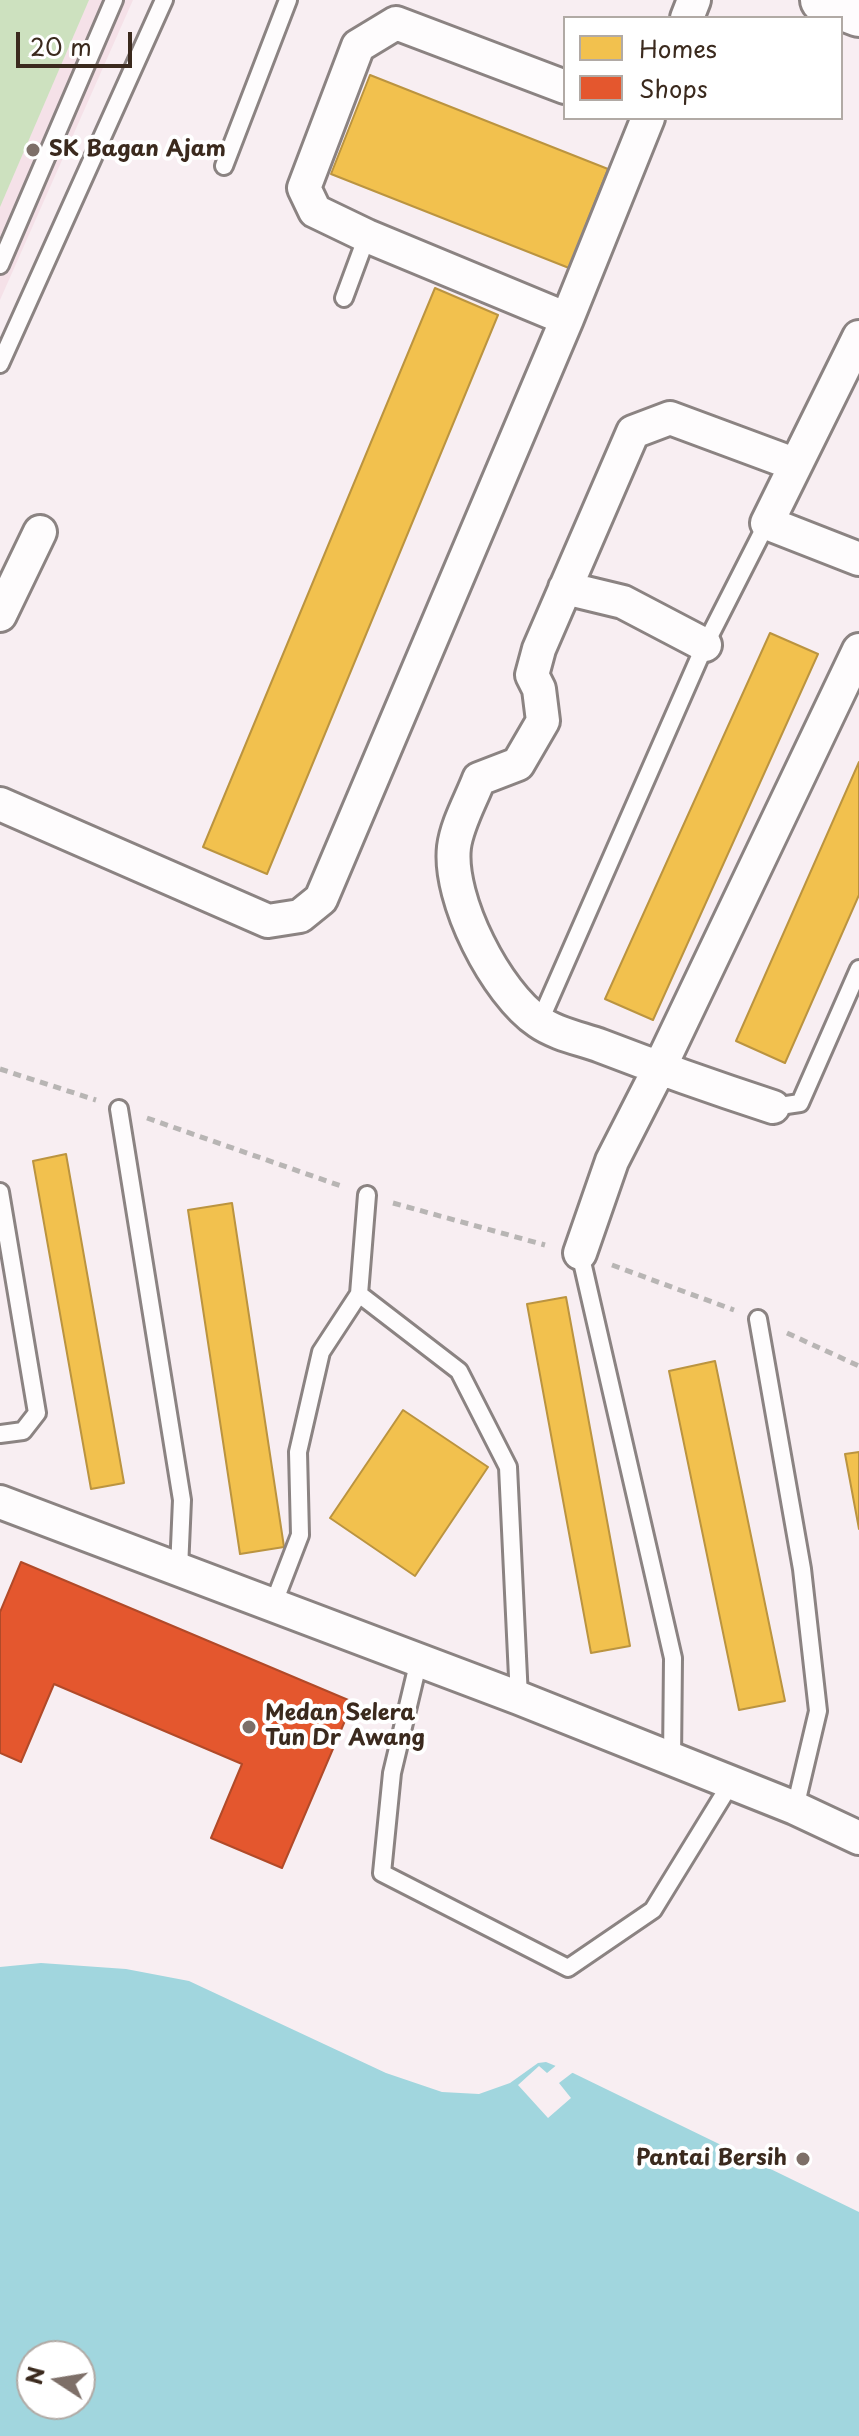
<!DOCTYPE html>
<style>
body{margin:0}
#map{position:relative;width:859px;height:2436px;overflow:hidden;background:#f8eef2;font-family:"Playpen Sans",sans-serif}
canvas{display:block}
.legend{position:absolute;left:563px;top:16px;width:280px;height:104px;box-sizing:border-box;background:#fff;border:2px solid #b1aaa5;margin:0;padding:10px 14px;list-style:none;font-size:24px;color:#3b2a1e}
.legend li{display:flex;align-items:center;gap:16px;height:40px}
.legend b{width:40px;border:2px solid #b1aaa5}
.north{position:absolute;left:16px;top:2340px;width:80px;height:80px;box-sizing:border-box;background:#fff;border:2px solid #b1aaa5;border-radius:50%;rotate:282deg;font-size:22px;font-weight:700;line-height:32px;text-align:center;color:#3b2a1e}
.north::after{content:'';display:block;margin:auto;width:28px;height:36px;background:#7d6f68;clip-path:polygon(50% 0,100% 100%,50% 72%,0 100%)}
.scale{position:absolute;left:16px;top:32px;width:116px;height:36px;box-sizing:border-box;border:4px solid #3b2a1e;border-top:0;padding-left:10px;font-size:24px;line-height:28px;white-space:nowrap;color:#3b2a1e;-webkit-text-stroke:6px #fff;paint-order:stroke}
</style>
<div id="map">
<canvas width="859" height="2436"></canvas>
<ul class="legend">
<li><b style="height:22px;background:#f2c14e"></b>Homes</li>
<li><b style="height:22px;background:#e4572e"></b>Shops</li>
</ul>
<div class="north">N</div>
<div class="scale">20 m</div>
</div>
<script>
const ctx = document.querySelector('canvas').getContext('2d');
ctx.lineJoin = 'round';
function fillPath(path, color) {
  ctx.fillStyle = color;
  ctx.fill(path, 'evenodd');
}
function strokePath(path, color, width, dash) {
  ctx.strokeStyle = color;
  ctx.lineWidth = width;
  ctx.lineCap = dash ? 'butt' : 'round';
  ctx.setLineDash(dash || []);
  ctx.stroke(path);
}
function write(font, color, halo, rows, align = 'center') {
  ctx.font = font + ' "Playpen Sans",sans-serif';
  ctx.lineWidth = 8;
  ctx.setLineDash([]);
  ctx.textBaseline = 'middle';
  ctx.strokeStyle = halo;
  ctx.fillStyle = color;
  for (const [text, x, y, turn = 0] of rows) {
    ctx.save();
    ctx.translate(x, y);
    ctx.rotate((+turn || 0) * Math.PI / 180);
    ctx.textAlign = isNaN(turn) ? turn : align;
    if (halo) ctx.strokeText(text, 0, 0);
    ctx.fillText(text, 0, 0);
    ctx.restore();
  }
}
fillPath(new Path2D(`
 M0 0H133L0 300Z`), '#f5e1e8');
fillPath(new Path2D(`
 M0 0H89L0 207Z`), '#cde1bf');
fillPath(new Path2D(`
 M41 1963 126 1969 189 1981 386 2073 442 2092 479 2094 510 2083 538 2063 546 2062 573 2073 859 2212V2436H0V1967ZM32 2356H80V2404H32Z`), '#a1d6de');
fillPath(new Path2D(`
 M559 2063 576 2070 559 2083 571 2098 548 2118 518 2085 539 2066 547 2073Z`), '#f8eef2');
const homes = new Path2D(`
 M370 75 608 169 569 268 331 174Z
 M435 288 498 315 267 874 203 847Z
 M770 633 818 654 653 1020 605 999Z
 M859 762V895L785 1063 736 1041Z
 M66 1154 124 1483 91 1489 33 1161Z
 M232 1203 284 1547 240 1554 188 1210Z
 M566 1297 630 1646 591 1653 527 1304Z
 M715 1361 785 1701 739 1710 669 1371Z
 M403 1410 488 1467 415 1576 330 1518Z
 M859 1452V1529L845 1454Z`);
fillPath(homes, '#f2c14e');
strokePath(homes, '#bb9440', 2);
const shops = new Path2D(`
 M21 1562 353 1702 282 1868 211 1838 242 1764 54 1684 21 1762 0 1753V1612Z`);
fillPath(shops, '#e4572e');
strokePath(shops, '#b14a29', 2);
const lane = new Path2D(`
 M224 166 288 0
 M0 265 114 0
 M344 298 367 236
 M0 364 164 0
 M539 1023 705 645 767 523
 M773 1107 800 1103 859 969
 M119 1109 182 1500 179 1569
 M0 1192 37 1413 23 1431 0 1434
 M580 1253 673 1658 672 1761
 M359 1294 459 1371 508 1467 519 1698
 M758 1319 802 1569 818 1711 795 1808
 M273 1605 300 1535 298 1452 321 1352 359 1294 367 1195
 M419 1660 392 1773 382 1873 568 1968 653 1910 731 1783`);
const street = new Path2D(`
 M687 18 694 0
 M565 87 396 23 358 46 304 188 315 211 367 236 567 319
 M859 337 767 523 859 559
 M565 588 623 602 705 645
 M0 615 40 532
 M0 804 268 921 300 916 321 899 567 319 648 118
 M773 1107C715 1088 658 1068 601 1046 582 1039 556 1034 539 1022 496 993 448 899 454 847 457 824 471 800 479 779L518 764 543 721 539 689 532 675 539 649 633 432 670 418 794 464
 M580 1253 612 1161 659 1069 859 650
 M0 1502 519 1698 795 1808 859 1838`);
const primary = new Path2D(`
 M823 0 859 14`);
strokePath(lane, '#8b8382', 22);
strokePath(street, '#8b8382', 38);
strokePath(primary, '#8b8382', 50);
strokePath(new Path2D(`
 M0 1069 96 1100
 M147 1118 341 1186
 M393 1203 545 1245
 M612 1265 734 1310
 M787 1333 859 1366`), '#b8b5b4', 5, [8, 6]);
strokePath(lane, '#fefcfd', 16);
strokePath(street, '#fefcfd', 32);
strokePath(primary, '#fefcfd', 44);
for (const [x, y, r, color] of [
 [33,150,8,"#7d6f68"],
 [249,1727,8,"#7d6f68"],
 [803,2159,8,"#7d6f68"]
]) {
  const dot = new Path2D();
  dot.arc(x, y, r, 0, 2 * Math.PI);
  ctx.fillStyle = color;
  ctx.fill(dot);
  strokePath(dot, '#fff', 3);
}
write('bold 22px', '#3b2a1e', '#fff', [
 ["SK Bagan Ajam",49,150],
 ["Medan Selera",265,1714],
 ["Tun Dr Awang",265,1739],
 ["Pantai Bersih",787,2159,"right"]
], 'left');
</script>
